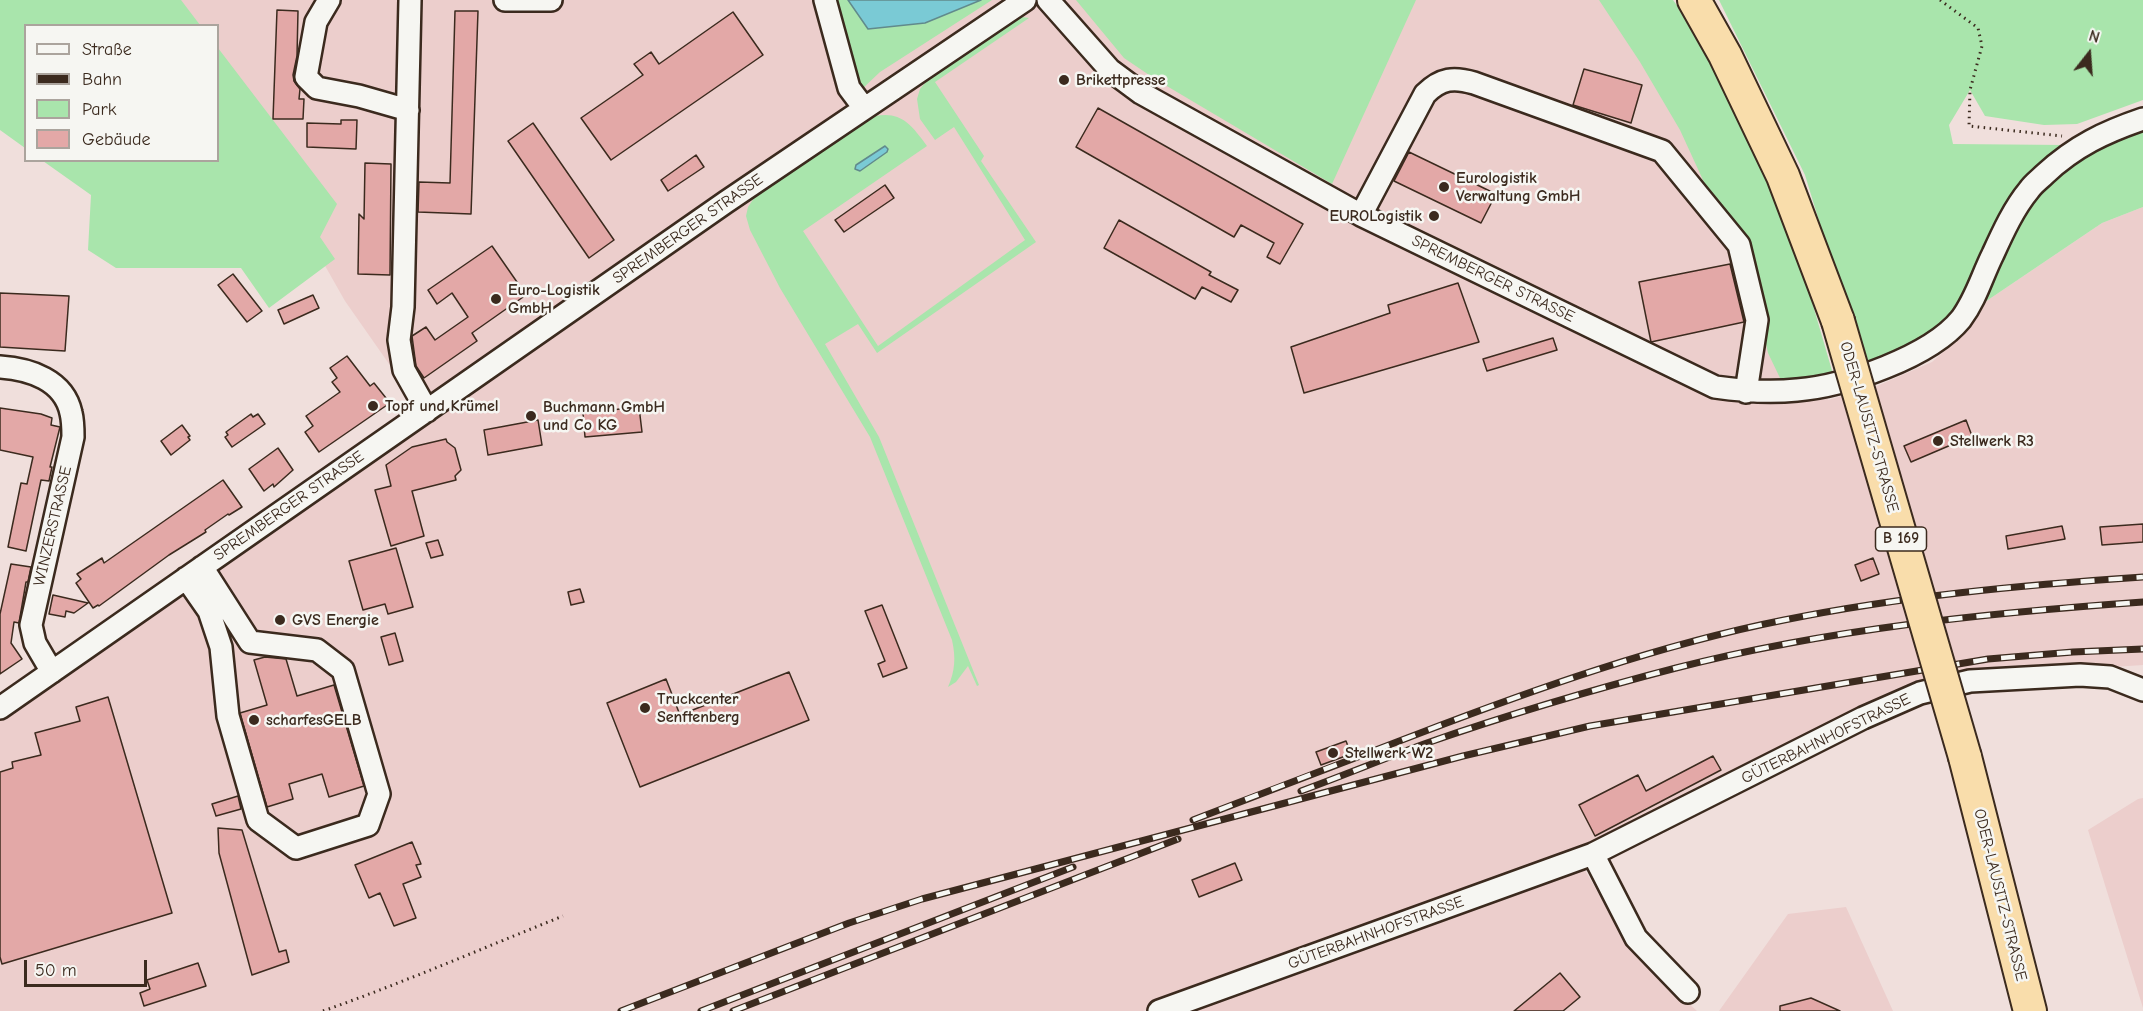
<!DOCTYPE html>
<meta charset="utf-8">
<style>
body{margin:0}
#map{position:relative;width:2143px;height:1011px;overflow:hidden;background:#f0dfdc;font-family:"Comic Neue",sans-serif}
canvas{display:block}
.legend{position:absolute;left:24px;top:24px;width:195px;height:138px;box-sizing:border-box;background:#f6f6f2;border:2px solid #aba49d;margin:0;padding:8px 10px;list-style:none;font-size:18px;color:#3b2a1e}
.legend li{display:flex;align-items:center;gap:12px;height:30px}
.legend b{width:30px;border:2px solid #aba49d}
.north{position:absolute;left:2059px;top:24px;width:60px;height:60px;-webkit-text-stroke:4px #f6f6f2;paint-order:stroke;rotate:17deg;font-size:16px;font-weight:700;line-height:24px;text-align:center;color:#3b2a1e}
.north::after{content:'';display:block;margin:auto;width:21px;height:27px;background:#3b2a1e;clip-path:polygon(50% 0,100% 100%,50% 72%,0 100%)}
.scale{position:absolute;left:24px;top:960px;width:123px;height:27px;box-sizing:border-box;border:3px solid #3b2a1e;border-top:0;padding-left:8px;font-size:18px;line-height:21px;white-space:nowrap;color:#3b2a1e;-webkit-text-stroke:4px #f6f6f2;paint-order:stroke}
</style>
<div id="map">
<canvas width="2143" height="1011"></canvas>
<ul class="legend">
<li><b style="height:8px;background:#f6f6f2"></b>Straße</li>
<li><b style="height:8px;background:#3b2a1e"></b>Bahn</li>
<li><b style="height:16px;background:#a9e5ac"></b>Park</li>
<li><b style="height:16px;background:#e3a8a7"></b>Gebäude</li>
</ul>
<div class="north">N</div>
<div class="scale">50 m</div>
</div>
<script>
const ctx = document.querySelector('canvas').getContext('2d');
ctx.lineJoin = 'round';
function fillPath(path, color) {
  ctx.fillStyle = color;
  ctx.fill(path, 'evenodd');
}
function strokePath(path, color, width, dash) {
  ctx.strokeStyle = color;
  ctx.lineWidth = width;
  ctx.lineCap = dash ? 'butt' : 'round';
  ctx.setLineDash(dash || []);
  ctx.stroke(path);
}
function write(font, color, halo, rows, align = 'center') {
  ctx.font = font + ' "Comic Neue",sans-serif';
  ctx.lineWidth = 5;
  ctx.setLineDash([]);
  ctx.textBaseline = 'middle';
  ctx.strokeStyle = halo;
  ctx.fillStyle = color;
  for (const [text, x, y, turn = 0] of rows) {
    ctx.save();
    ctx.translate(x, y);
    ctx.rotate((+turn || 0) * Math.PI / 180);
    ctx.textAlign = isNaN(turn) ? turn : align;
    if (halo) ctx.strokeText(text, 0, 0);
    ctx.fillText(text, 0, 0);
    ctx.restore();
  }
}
fillPath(new Path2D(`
 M173 0H1611L1785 248 1828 400 1877 386 1932 362 1958 339 1982 304 2102 223 2143 207V665L2113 667 2102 665 2056 664 1978 669 1946 675 1580 850 1432 907 1143 1011H0V718L429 421 345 301 218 77V26L188 25Z
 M2143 798V1008L2088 830 2138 799Z
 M1583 867 1633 952 1697 1011H1195Z
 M1846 907 1893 1011H1719L1788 914Z`), '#eccecc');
fillPath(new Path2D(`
 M0 0H181L200 25 26 26 25 148 0 130Z
 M833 0H992L880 72 861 90Z
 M1076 0H1416L1332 184 1155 79 1124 58Z
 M1599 0H1673L1676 4 1754 141 1789 223 1833 374 1786 383 1780 378 1768 353 1740 229 1714 204 1680 130 1640 62Z
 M1719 0H2143V100L2077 124 2044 125 1985 116 1970 90 1949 125 1953 144 2065 145C2048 157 2029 170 2016 187 1985 227 1982 286 1944 321 1921 342 1892 354 1863 365L1805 175Z
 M1022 17 1029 18 935 82 984 156 981 161 1036 242 877 353 858 324 825 344 879 437 979 685 977 686 968 666 956 682 948 687C955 671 956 658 952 640L870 437 780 288 750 230 746 216 748 207 758 192 861 120C896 108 907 118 927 146L803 231 878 346 1025 240 954 127 935 140 920 119 917 99 920 89 933 73 1015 18Z
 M218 48 337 204 320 237 335 259 269 308 241 268H116L88 250 91 195 43 161 218 160Z
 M2143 127V207L2102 223 1982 304 2022 222 2036 198 2070 165 2087 153Z`), '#a9e5ac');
const water = new Path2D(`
 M848 0H981L925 23 868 29Z
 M885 146 888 149 887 152 860 171 855 169 856 165Z`);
fillPath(water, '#7acad5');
strokePath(water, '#618a8c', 1.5);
const building = new Path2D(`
 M277 10 298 11 297 56 293 75 294 81 300 89 299 99H304L303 119H273Z
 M455 11H478L471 214 418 212 419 182 450 183Z
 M733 12 763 55 611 160 581 118 643 75 634 64 651 52 659 64Z
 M1584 69 1642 85 1631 123 1573 105Z
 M1098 108 1303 224 1280 264 1267 257 1274 243 1241 225 1234 237 1076 147Z
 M341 120H357L356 149 307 147V123L341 124Z
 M533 123 614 240 589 258 508 141Z
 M1409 152 1496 194 1481 223 1394 181Z
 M696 155 704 167 668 191 661 180Z
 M365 163 391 164 390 275 358 274 359 214 364 219Z
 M885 185 894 198 844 232 835 220Z
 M1119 220 1211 272 1209 275 1238 290 1231 302 1202 287 1195 299 1104 248Z
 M492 246 526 295 472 333 477 341 424 378 416 366 412 336 426 327 435 340 468 317 452 293 437 304 428 290Z
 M1730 264 1744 322 1651 342 1639 282Z
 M233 274 262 311 247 322 218 285Z
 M1458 283 1479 342 1304 393 1291 347 1390 313 1388 305Z
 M0 293 69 296 65 351 0 347Z
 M313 295 319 308 284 324 278 310Z
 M1553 338 1557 350 1487 371 1483 359Z
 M347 356 370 386 374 383 390 403 319 452 305 432 313 426 306 416 340 392 332 382 337 378 330 368Z
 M639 407 642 432 585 437 583 413Z
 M0 408 41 414 52 418 51 425 60 427 50 467H52L49 481 41 480 26 551 8 547 21 483 27 484 33 457 0 450Z
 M251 414 253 417 258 414 265 424 232 447 225 437 228 435 226 432Z
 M538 420 542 445 488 455 484 430Z
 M1966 420 1972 436 1911 462 1904 446Z
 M182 425 190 436 188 437 190 440 171 455 161 441Z
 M446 439 447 442 455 448 461 470 455 476 456 480 412 491 424 536 391 546 375 490 391 486 386 465 412 447Z
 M278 448 293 470 274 487 273 484 264 491 249 469Z
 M223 480 242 507 229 515 228 514 205 530 206 532 169 555 99 606 98 605 93 608 76 583 81 579 77 574 102 558 104 563Z
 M2143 524V542L2102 545 2100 527Z
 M2062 526 2065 539 2008 549 2006 536Z
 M438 540 443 555 431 558 426 543Z
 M396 548 413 607 388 614 385 604 363 610 349 561Z
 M1873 558 1879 574 1861 581 1855 565Z
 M11 564 31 567 28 582H26L19 623 14 622 11 643 22 659 0 674V614Z
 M580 589 584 602 571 605 568 592Z
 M53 595 88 603 74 613 66 611 65 617 49 614Z
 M882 605 907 668 883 677 878 664 885 661 865 611Z
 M395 633 403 661 389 665 381 637Z
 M265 657 286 659 297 696 334 685 364 786 329 797 322 774 289 784 293 799 267 807 240 713 267 705 254 660Z
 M789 672 809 720 640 787 607 703 666 679 680 715Z
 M108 697 172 913 2 964 0 957V772L13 768 12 762 41 755 35 733 80 721 76 707Z
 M1346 741 1351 754 1321 765 1316 752Z
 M1713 756 1721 770 1595 836 1579 805 1638 775 1646 791Z
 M238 796 241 809 216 816 212 804Z
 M218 828 242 830 279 952 286 950 289 962 252 975 219 853Z
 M412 842 421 864 416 865 421 877 403 884 416 918 394 926 380 893 369 898 355 865Z
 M1235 863 1242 880 1199 897 1192 880Z
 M198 963 206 986 144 1006 140 993 150 989 147 980Z
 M1560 973 1580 997 1563 1011H1514Z
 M1811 998 1840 1011H1780V1006Z`);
fillPath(building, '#e3a8a7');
strokePath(building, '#3b2a1e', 1.5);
const minor = new Path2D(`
 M329 0 316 22 306 77 317 88 359 96 408 110
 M410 0 403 307 399 340 404 370 427 411
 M505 0H551
 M825 0 849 88 864 108
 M1048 0 1110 70 1141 93 1361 215 1715 387C1743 391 1769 393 1797 390 1845 386 1930 357 1961 319 1976 299 1982 276 1993 254 2003 232 2014 208 2029 190 2033 184 2040 179 2045 174 2075 146 2105 132 2143 119
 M1361 215 1425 94C1441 78 1454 77 1474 83L1662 151 1739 245 1757 320 1746 392
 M0 367C30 369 64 380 71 413 73 421 73 430 73 437L31 625 35 643 52 672
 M186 578 209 611 221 647 228 716 258 820 296 848 368 825 379 794 343 670 317 650 250 642 202 567
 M0 708 726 202 1025 0
 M1593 854 1636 938 1688 992
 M1159 1011 1593 854 1863 718 1920 693 1970 681 2080 675 2110 677 2143 690`);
const highway = new Path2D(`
 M1694 0 1725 55 1783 176 1838 321
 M1965 757 2030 1011`);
strokePath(minor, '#3b2a1e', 26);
strokePath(highway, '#3b2a1e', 36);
strokePath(new Path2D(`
 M1940 0 1978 28 1982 46 1970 90 1969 126 2062 136
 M323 1011C405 982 483 948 563 916`), '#3b2a1e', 3, [1.5, 4.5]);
strokePath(minor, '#f6f6f2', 21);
strokePath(highway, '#f9ddab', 32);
const rail = new Path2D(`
 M1301 791C1342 776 1383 759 1424 744 1507 715 1591 690 1676 668 1829 629 1986 613 2143 602
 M1193 820C1267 791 1341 763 1415 735 1535 689 1658 645 1784 620 1903 596 2022 585 2143 577
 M621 1011 849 923 922 899 1463 756 1590 726 1988 659 2073 652 2143 649
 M701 1011 1073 867
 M733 1011 1178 839`);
strokePath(rail, '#3b2a1e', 7);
strokePath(rail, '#f6f6f2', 4.5, [14]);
const highwayBridge = new Path2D(`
 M1838 321 1965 757`);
strokePath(highwayBridge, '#3b2a1e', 36, []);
strokePath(highwayBridge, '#f9ddab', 32);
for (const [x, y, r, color] of [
 [1064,80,6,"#3b2a1e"],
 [1444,187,6,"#3b2a1e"],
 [1434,216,6,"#3b2a1e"],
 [496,299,6,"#3b2a1e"],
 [373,406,6,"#3b2a1e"],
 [531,416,6,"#3b2a1e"],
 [1938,441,6,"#3b2a1e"],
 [280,620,6,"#3b2a1e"],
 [645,708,6,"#3b2a1e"],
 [254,720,6,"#3b2a1e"],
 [1333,753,6,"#3b2a1e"]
]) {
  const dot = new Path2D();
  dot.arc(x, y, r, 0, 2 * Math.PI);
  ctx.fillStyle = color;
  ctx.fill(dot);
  strokePath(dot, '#f6f6f2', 2);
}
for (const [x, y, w] of [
 [1901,539,51]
]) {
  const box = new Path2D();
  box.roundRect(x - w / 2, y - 12, w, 24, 4.5);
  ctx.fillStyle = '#f6f6f2';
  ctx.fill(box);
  strokePath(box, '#3b2a1e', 1.5);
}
write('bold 15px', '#3b2a1e', null, [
 ["B 169",1901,539]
]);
write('bold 16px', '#3b2a1e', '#f6f6f2', [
 ["Brikettpresse",1076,80],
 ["Eurologistik",1456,178],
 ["Verwaltung GmbH",1456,196],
 ["EUROLogistik",1422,216,"right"],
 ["Euro-Logistik",508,290],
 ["GmbH",508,308],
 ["Topf und Krümel",385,406],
 ["Buchmann GmbH",543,407],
 ["und Co KG",543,425],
 ["Stellwerk R3",1950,441],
 ["GVS Energie",292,620],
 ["Truckcenter",657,699],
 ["Senftenberg",657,717],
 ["scharfesGELB",266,720],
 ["Stellwerk W2",1345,753]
], 'left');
write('16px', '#3b2a1e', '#f6f6f2', [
 ["SPREMBERGER STRASSE",688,229,-35],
 ["SPREMBERGER STRASSE",1493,279,26],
 ["ODER-LAUSITZ-STRASSE",1869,427,74],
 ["SPREMBERGER STRASSE",289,506,-35],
 ["WINZERSTRASSE",53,526,-77],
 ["GÜTERBAHNHOFSTRASSE",1826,739,-26],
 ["ODER-LAUSITZ-STRASSE",2000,895,76],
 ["GÜTERBAHNHOFSTRASSE",1376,933,-20]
]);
</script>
